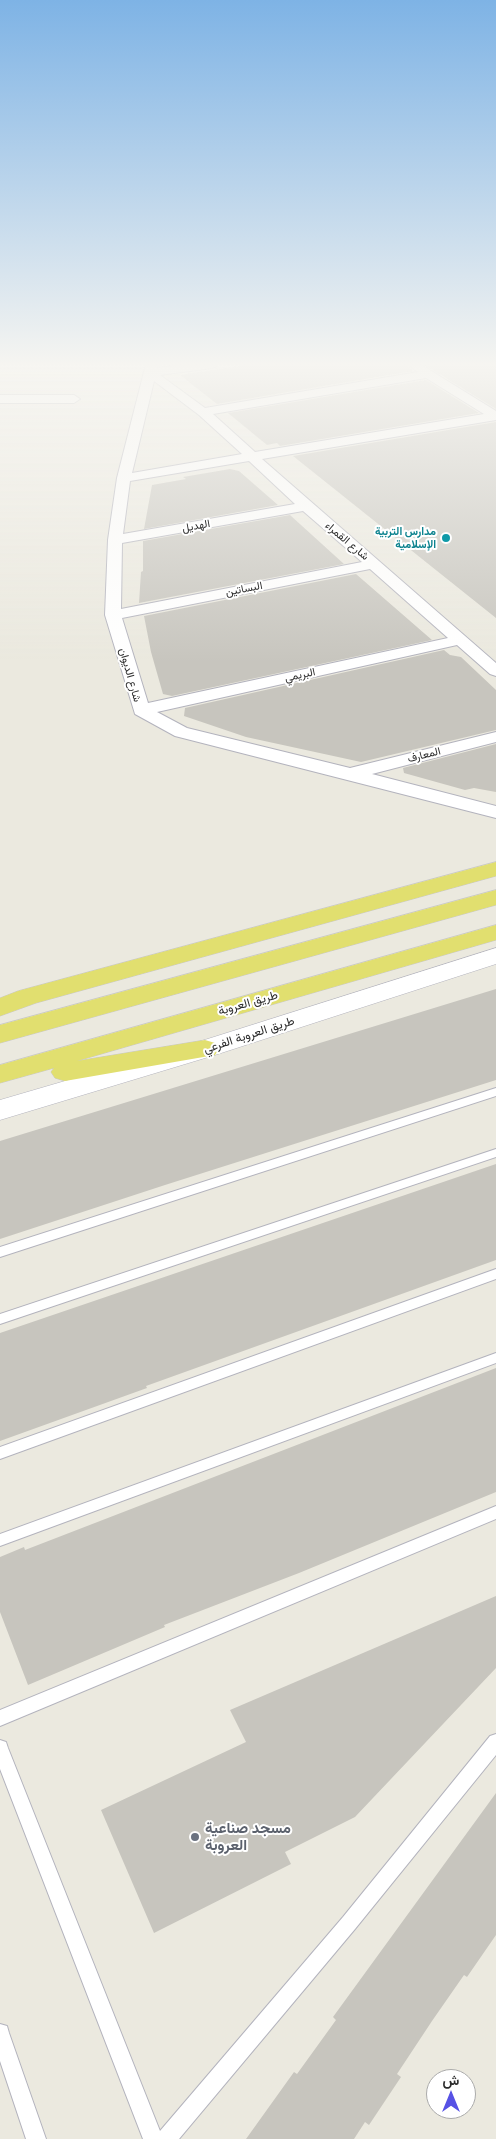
<!DOCTYPE html>
<meta charset="utf-8">
<style>
body{margin:0}
#map{position:relative;width:496px;height:2139px;overflow:hidden;background:#ebe9df;font-family:Inter,Vazirmatn,sans-serif}
canvas{display:block}
.north{position:absolute;left:426px;top:2069px;width:50px;height:50px;box-sizing:border-box;background:#fff;border:1px solid #aaa;border-radius:50%;rotate:0deg;font-size:14px;font-weight:700;line-height:20px;text-align:center;color:#2b2b2b}
.north::after{content:'';display:block;margin:auto;width:18px;height:22px;background:#5752e5;clip-path:polygon(50% 0,100% 100%,50% 72%,0 100%)}
</style>
<div id="map">
<canvas width="496" height="2139"></canvas>
<div class="north">ش</div>
</div>
<script>
const ctx = document.querySelector('canvas').getContext('2d');
ctx.lineJoin = 'round';
function fillPath(path, color) {
  ctx.fillStyle = color;
  ctx.fill(path, 'evenodd');
}
function strokePath(path, color, width, dash) {
  ctx.strokeStyle = color;
  ctx.lineWidth = width;
  ctx.lineCap = dash ? 'butt' : 'round';
  ctx.setLineDash(dash || []);
  ctx.stroke(path);
}
function write(font, color, halo, rows, align = 'center') {
  ctx.font = font + ' Inter,Vazirmatn,sans-serif';
  ctx.lineWidth = 4;
  ctx.setLineDash([]);
  ctx.textBaseline = 'middle';
  ctx.strokeStyle = halo;
  ctx.fillStyle = color;
  for (const [text, x, y, turn = 0] of rows) {
    ctx.save();
    ctx.translate(x, y);
    ctx.rotate((+turn || 0) * Math.PI / 180);
    ctx.textAlign = isNaN(turn) ? turn : align;
    if (halo) ctx.strokeText(text, 0, 0);
    ctx.fillText(text, 0, 0);
    ctx.restore();
  }
}
fillPath(new Path2D(`
 M253 364H410L408 366 413 371 217 404 180 375Z
 M423 364H496V409Z
 M426 380 479 413 280 446 277 443 267 445 228 413Z
 M496 422V618L293 456Z
 M230 469 239 471 278 505 144 529 152 485 186 479 183 477Z
 M290 515 344 564 139 603 141 572 143 571V541Z
 M356 574 432 640 172 696 163 694 151 652 144 616Z
 M444 650 450 655 461 657 496 690V730L361 762 246 737 184 716 185 708Z
 M496 744V792L474 788 465 790 404 773 403 768Z
 M496 989V1080L165 1185 0 1239V1141Z
 M496 1164V1260L146 1386 147 1388 0 1441V1333Z
 M496 1368V1492L299 1573 164 1625 165 1627 28 1685 0 1612V1557L24 1547 25 1550Z
 M496 1596V1668L355 1817 285 1852 291 1864 154 1933 101 1810 246 1742 230 1710Z
 M496 1793V1935L467 1977 464 1975 432 2021 397 2074 401 2077 369 2125 365 2122 354 2139H246L294 2072 297 2074 336 2020 333 2017Z`), '#c7c5be');
const service = new Path2D(`
 M496 1088V1096L0 1257V1247Z
 M496 1149V1157L0 1324V1314Z
 M496 1269V1279L0 1459V1447Z
 M496 1353V1363L0 1546V1534Z
 M496 1506V1519L0 1726V1710Z
 M496 1734V1755L355 1929 179 2139H143L0 1769V1740L6 1742 8 1748 160 2131 343 1917 490 1736Z
 M0 2024 7 2026 9 2033 46 2139H26L0 2061Z`);
const minor = new Path2D(`
 M146 364H158L157 368 190 364H218L216 366 212 368 160 375 205 408 418 372 410 366 412 364H420L496 411V420L262 459 496 663V676L490 674 457 645 157 712 187 728 350 768 496 732V742L372 774 496 806V818L175 736 135 714 105 615 108 540 117 478ZM426 378 484 414 255 452 213 414ZM154 381 199 415 242 454 132 473ZM249 461 295 504 123 534 130 481ZM303 511 362 562 121 609 122 543ZM370 569 448 638 148 703 122 618Z
 M0 395H74L80 399 74 403H0Z`);
const tertiary = new Path2D(`
 M496 948V964L215 1055 0 1120V1100L195 1043Z`);
const primary = new Path2D(`
 M496 862V876L36 1003 0 1016V998L18 991Z
 M496 890V905L0 1043V1025Z
 M496 925V940L77 1061 205 1040 215 1043 219 1049 215 1055 65 1081 55 1078 51 1072 54 1068 0 1083V1065Z`);
strokePath(service, '#b3b3bd', 2);
strokePath(minor, '#b3b3bd', 2);
strokePath(tertiary, '#b3b3bd', 1);
strokePath(primary, '#c8c8c8', 1);
fillPath(service, '#fff');
fillPath(minor, '#fff');
fillPath(tertiary, '#fff');
fillPath(primary, '#e1df6f');
const sky = ctx.createLinearGradient(0, 0, 0, 663);
sky.addColorStop(0, '#7eb3e5');
sky.addColorStop(0.55, '#f6f5f1');
sky.addColorStop(1, '#f6f5f100');
ctx.fillStyle = sky;
ctx.fillRect(0, 0, 496, 663);
for (const [x, y, r, color] of [
 [446,538,5,"#0f9aa8"],
 [195,1837,5,"#6b7280"]
]) {
  const dot = new Path2D();
  dot.arc(x, y, r, 0, 2 * Math.PI);
  ctx.fillStyle = color;
  ctx.fill(dot);
  strokePath(dot, '#fff', 2);
}
write('11px', '#2b2b2b', '#fff', [
 ["الهديل",196,526,-10],
 ["شارع القمراء",347,541,40],
 ["البساتين",244,589,-11],
 ["شارع الديوان",130,675,74],
 ["البريمي",300,675,-12],
 ["المعارف",424,755,-14]
]);
write('bold 11px', '#0d838f', '#fff', [
 ["مدارس التربية",436,532],
 ["الإسلامية",436,545]
], 'right');
write('12px', '#2b2b2b', '#fff', [
 ["طريق العروبة",248,1003,-16],
 ["طريق العروبة الفرعي",249,1035,-18]
]);
write('bold 15px', '#5b616d', '#fff', [
 ["مسجد صناعية",205,1828],
 ["العروبة",205,1845]
], 'left');
</script>
